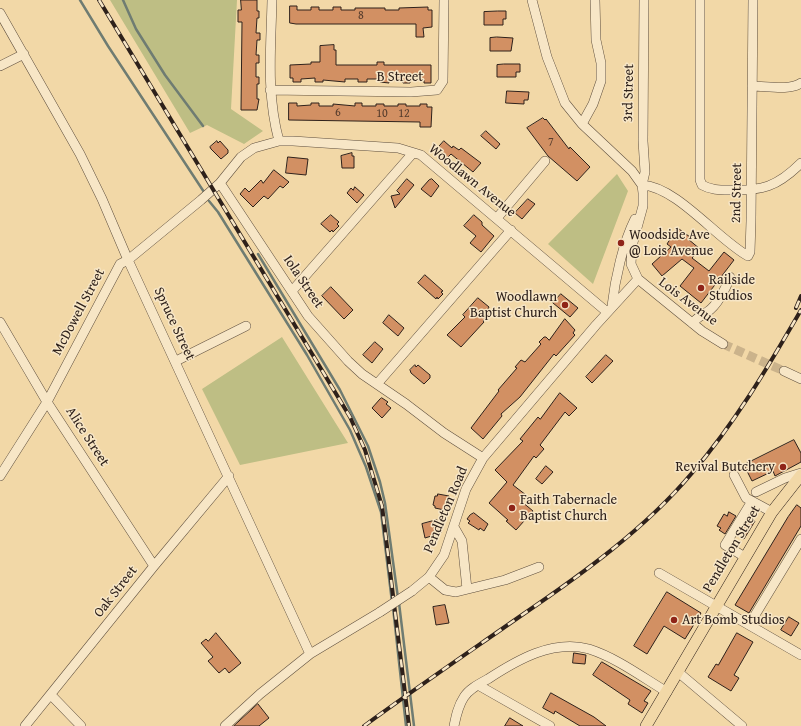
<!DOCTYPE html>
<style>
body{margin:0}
canvas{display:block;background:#f2d8a7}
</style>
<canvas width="801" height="726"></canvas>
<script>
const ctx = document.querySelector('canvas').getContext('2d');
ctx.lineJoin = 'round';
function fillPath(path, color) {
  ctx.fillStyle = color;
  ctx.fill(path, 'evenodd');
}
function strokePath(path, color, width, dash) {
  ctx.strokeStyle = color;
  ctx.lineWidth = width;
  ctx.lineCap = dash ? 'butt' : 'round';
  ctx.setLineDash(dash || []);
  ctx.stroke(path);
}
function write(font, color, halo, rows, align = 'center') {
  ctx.font = font + ' "Gentium Book Plus",serif';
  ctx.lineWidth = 3;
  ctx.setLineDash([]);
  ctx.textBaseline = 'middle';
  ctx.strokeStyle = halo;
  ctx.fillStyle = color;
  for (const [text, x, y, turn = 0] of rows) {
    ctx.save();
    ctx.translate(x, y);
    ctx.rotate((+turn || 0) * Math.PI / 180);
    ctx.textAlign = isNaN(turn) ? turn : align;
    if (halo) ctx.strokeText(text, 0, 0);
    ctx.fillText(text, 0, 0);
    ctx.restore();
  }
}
fillPath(new Path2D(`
 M110 0H237L231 109 263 131 244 144 207 125 190 133Z
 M617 174 628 191 593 284 548 244Z
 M282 337 348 443 240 465 202 389Z`), '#bebe84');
strokePath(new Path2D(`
 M80 0 108 46 204 192
 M123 0 136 29 165 75 203 126
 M209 201 218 212 307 355 350 430 366 467 381 512 392 602
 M258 254 340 390 368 446 380 482 385 503 398 598
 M399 603 414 726
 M393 607 406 726`), '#6f7c72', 2.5);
const building = new Path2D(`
 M241 0H257V11H259V18H257L256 33H260V40H257L256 55H259V63H256V77H259V84H257V99H259L257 110H241L242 22H238V10H241Z
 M290 6H297V10H311V7H319V10H333V7H341V10H355V8H385V10H399V8L428 7V10H432V27L423 28 424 37H416V24H296L290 23Z
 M498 11H506V19H503V25H484V12Z
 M497 37 513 38 511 51H490V38Z
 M334 45V50H336V65H377V62H384V65H431V83H424V80H410V83H403L402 80H389V83L380 82V79H367V82H358V79H345V82L323 80V82H315V78L301 79V82H293V78H290V65L311 64V62H320V46Z
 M504 64H520V72H516V77H497V65Z
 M507 91 529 92 528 100H524V104L506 103Z
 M289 103H297V106L311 105V103H319V106H333V104L355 106V103H362V106H376V104H384V106H398V104H406V106H420V104H427V107H432L431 127H420V122L289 120Z
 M543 118 545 120 546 119 569 149 570 147 590 167 577 181 548 156 527 128Z
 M486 131 500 144 496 149 481 136Z
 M217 141 218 143 220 141 228 150V153L221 159 211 149 210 147Z
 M444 141 452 148 453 146 459 150 461 148 481 163 473 172 451 154 447 158 437 149Z
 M352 153V156H354V168H342L341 156Z
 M288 157 308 159 306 175 286 173Z
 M274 170 289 182 283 188 280 186 268 199 264 196 253 207 240 194 245 188 249 192 261 180 263 183Z
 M407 179 414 185 395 208 391 196 400 194 397 191Z
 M432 179 439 186 431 197 421 189 429 180Z
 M355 187 364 195 357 203 347 193 351 188 353 190Z
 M528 199 535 204 522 219 515 213Z
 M331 215 339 222 337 224 339 226 333 232 332 230 330 232 321 224Z
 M474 215 482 222V225L494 236 481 252 470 243 476 236 464 226Z
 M679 229 690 237 688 239 700 249 692 258 709 271 724 252 734 260 701 303 680 286 694 268 682 259 662 276 652 264 671 247 667 244 676 230 678 231Z
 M425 275 443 291 441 292 443 294 438 299 437 297 436 299 418 283Z
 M331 287 353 310 344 319 322 296Z
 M561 294 578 308 570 317 553 303Z
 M478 298 489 307 488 309 491 312 483 321 484 322 461 347 447 335 465 317 463 315Z
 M389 315 404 328 398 336 383 323Z
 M565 319 575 330 573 333 575 335 556 356 554 354 520 397 501 414 502 416 483 439 471 428 499 391 498 390 517 368 515 367 521 360 525 362 541 344 539 342 544 337H546L549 340Z
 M375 342 383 349 372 363 363 355Z
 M606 355 613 361 592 383 586 377Z
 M415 365 416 367 418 365 430 375V378L424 384 411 373 410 370Z
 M560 393 577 408 569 416 565 412 540 445 544 449 536 458 534 456 513 485 526 495 521 501 533 511 516 530 506 521 508 520 489 503 507 482 495 470 523 441 520 439 538 417 540 419Z
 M382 398 388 402 386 404 391 408 382 418 372 408 380 399Z
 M794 440 801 453V462L775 476 773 471 752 481 744 465Z
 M546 466 553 472 542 484 536 479Z
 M438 494 449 496 448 500 451 501 449 511 435 508V506L433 505 435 496H437Z
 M797 505 801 508V526L749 613 735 605 788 517Z
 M729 512 736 516 725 534 719 530 721 528 717 526 724 514 727 516Z
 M474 513 488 524 484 531 480 528 479 530 468 523 470 521 467 519 470 515Z
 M749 517 755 521 744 539 738 535Z
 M437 520 438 524 440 523 441 533 425 538 422 524Z
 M667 592 701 613 685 639 664 626 647 654 634 646Z
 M445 605 449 623 436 625 433 607Z
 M789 617 799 623 791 636 781 630Z
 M216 633 241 663 229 673 225 668 219 673 208 661 213 657 201 643 206 639 208 641Z
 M737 633 753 642 734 675 739 678 731 691 708 677 716 664 718 665Z
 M574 653 586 655 585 664 573 663Z
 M602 662 651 691 644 701 648 703 642 713 628 704 630 700 593 675Z
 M551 693 594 717 606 726H580L555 711 554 714 543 708Z
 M258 704 269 718 259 726H234Z
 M510 718 523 726H505Z`);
fillPath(building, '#d29063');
strokePath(building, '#2e211b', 1);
strokePath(new Path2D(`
 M723 344 784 371`), '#cbb38b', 9, [9, 4.5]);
const minor = new Path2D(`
 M272 0C271 48 266 93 279 141
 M532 0 547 57 565 103 582 124 632 171 642 185 643 193V206L632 246 631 264 638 279 702 331 723 344
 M644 0 643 141 645 172 642 185C677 187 716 238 748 256L750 252 751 221 753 0
 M700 0V180L702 185C711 190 719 190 729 190 762 191 777 187 801 163
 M0 13 80 154 102 199 128 260 310 654
 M0 66 24 54
 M752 86C767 86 789 91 801 83
 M270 90 411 92 437 90 443 81 444 0
 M582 124 593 104 601 81V63L596 40 595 0
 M220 183 308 316 348 361 362 374 406 404 444 433 483 458
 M497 218 545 161
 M292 291 413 153
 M612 306C615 279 623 243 635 219
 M0 322 47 402 154 566
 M692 323C698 317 700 316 707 312 717 306 726 288 730 277
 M176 361 246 326
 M784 371 801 379
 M377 384 511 230
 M734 475 746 498 772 512
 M0 476 47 402 120 264 128 260 201 200 220 183 241 157 254 148 279 141H293L398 148 421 155 607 312
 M756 492 785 478 801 473
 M454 527 462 541 467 589
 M745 557 725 545 752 501
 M659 573 801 655
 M429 577 445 590 456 592 505 580 539 567
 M412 591 429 577 444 555 466 489 483 458 596 325 638 279
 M749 625 801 539
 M678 672 742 726
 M478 685 550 726
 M51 695 81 726
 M25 726 154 566 229 476
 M225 726 260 694 310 654 380 612
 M454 726C456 716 458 706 464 697 469 689 479 684 488 679 517 660 553 639 589 649 617 658 642 677 667 692`);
const major = new Path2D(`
 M646 726 772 512 801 475`);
strokePath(minor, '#5f4f3e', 10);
strokePath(major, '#2e211b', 12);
strokePath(minor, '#f7e6c6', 9);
strokePath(major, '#f2d8a7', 11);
const rail = new Path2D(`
 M99 0 332 387 350 417 365 450 382 506 409 726
 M796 308 801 296
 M364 726C416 688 469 652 522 615 582 574 645 529 692 473 735 423 768 367 801 310`);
strokePath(rail, '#2e211b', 4);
strokePath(rail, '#f7e6c6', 2.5, [8]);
const minorBridge = new Path2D(`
 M380 612 412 591`);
strokePath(minorBridge, '#5f4f3e', 10, []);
strokePath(minorBridge, '#f7e6c6', 9);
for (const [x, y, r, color] of [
 [621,243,4,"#8f2418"],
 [701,288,4,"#8f2418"],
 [565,305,4,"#8f2418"],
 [783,467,4,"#8f2418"],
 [512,508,4,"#8f2418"],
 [674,620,4,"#8f2418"]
]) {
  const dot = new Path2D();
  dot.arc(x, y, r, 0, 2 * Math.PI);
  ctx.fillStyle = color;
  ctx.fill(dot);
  strokePath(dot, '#f7e6c6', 1.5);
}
write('12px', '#573d2d', null, [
 ["8",361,16],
 ["6",338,113],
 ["10",382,114],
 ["12",404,114],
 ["7",551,143]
]);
write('14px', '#2e211b', '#f7e6c6', [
 ["B Street",400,77],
 ["3rd Street",629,93,-89],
 ["Woodlawn Avenue",472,181,39],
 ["2nd Street",737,193,-89],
 ["Iola Street",303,282,56],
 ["Lois Avenue",688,302,37],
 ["McDowell Street",79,312,-62],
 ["Spruce Street",174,324,65],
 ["Alice Street",87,437,57],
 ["Pendleton Road",446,510,-67],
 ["Pendleton Street",732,549,-59],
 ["Oak Street",116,592,-52]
]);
write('14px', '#2e211b', '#f7e6c6', [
 ["Woodside Ave",629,235],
 ["@ Lois Avenue",629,251],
 ["Railside",709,280],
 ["Studios",709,296],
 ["Woodlawn",557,297,"right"],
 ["Baptist Church",557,313,"right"],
 ["Revival Butchery",775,467,"right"],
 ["Faith Tabernacle",520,500],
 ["Baptist Church",520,516],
 ["Art Bomb Studios",682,620]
], 'left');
</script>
